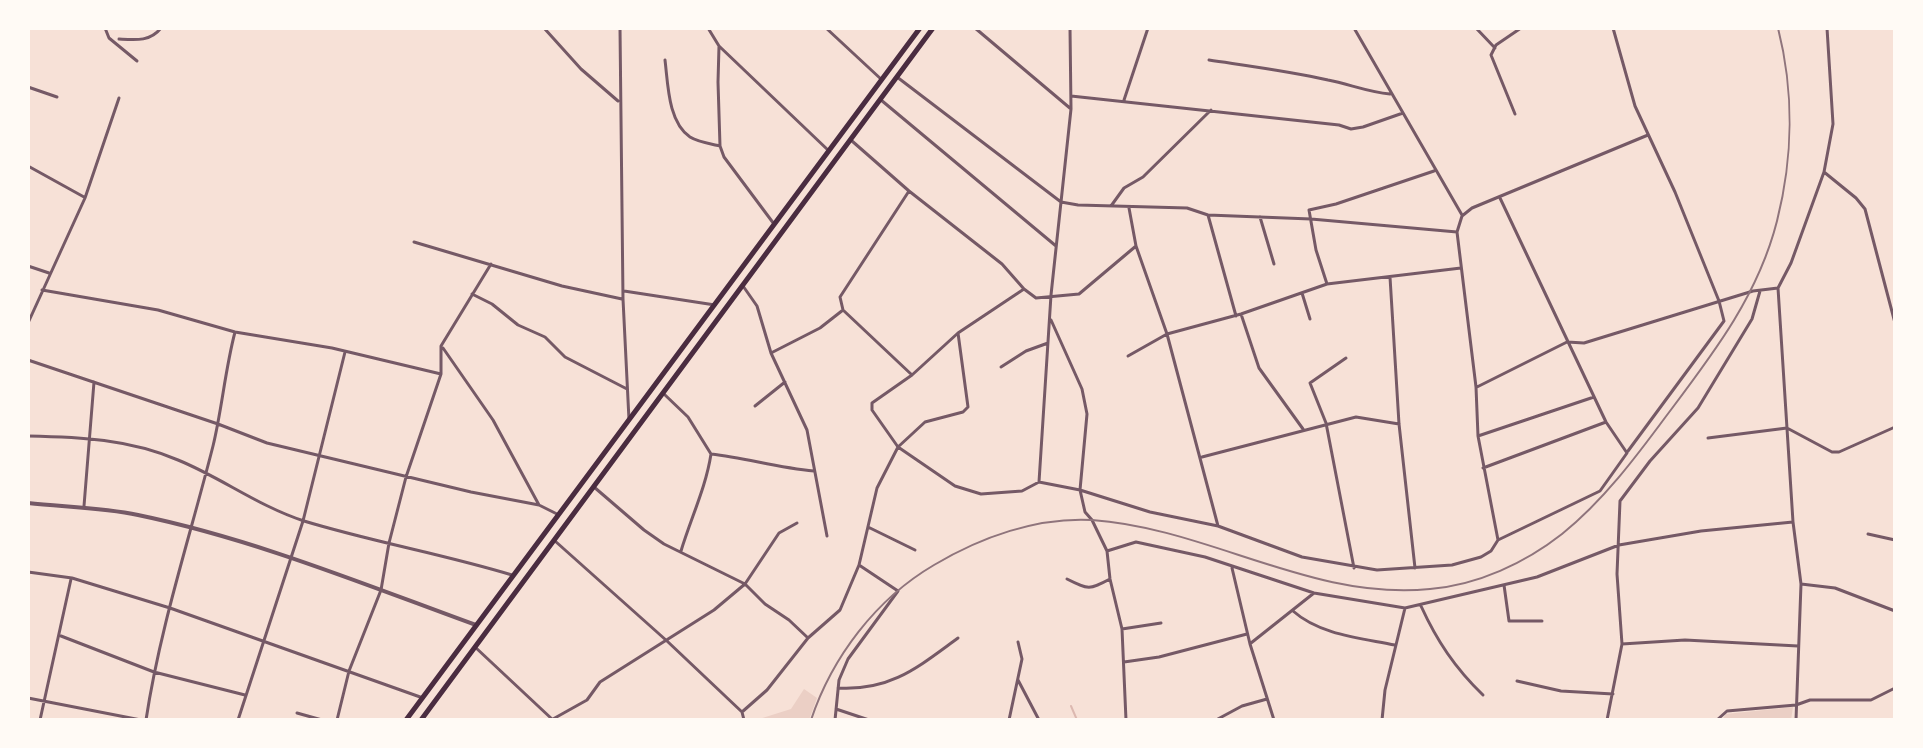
<!DOCTYPE html>
<style>
body{margin:0}
#map{position:relative;width:1923px;height:748px;overflow:hidden;background:#f7e1d7;font-family:Bitter,serif}
canvas{display:block}
.frame{position:absolute;inset:0;border:30px solid #fffaf5;pointer-events:none}
</style>
<div id="map">
<canvas width="1923" height="748"></canvas>
<div class="frame"></div>
</div>
<script>
const ctx = document.querySelector('canvas').getContext('2d');
ctx.lineJoin = 'round';
function fillPath(path, color) {
  ctx.fillStyle = color;
  ctx.fill(path, 'evenodd');
}
function strokePath(path, color, width, dash) {
  ctx.strokeStyle = color;
  ctx.lineWidth = width;
  ctx.lineCap = dash ? 'butt' : 'round';
  ctx.setLineDash(dash || []);
  ctx.stroke(path);
}
fillPath(new Path2D(`
 M804 689 817 698 809 720H756L791 709Z
 M1793 707 1791 720H1722L1726 714Z`), '#ebcfc5');
strokePath(new Path2D(`
 M1071 706 1077 720`), '#dcb8b0', 2);
strokePath(new Path2D(`
 M105 28 109 38 137 61
 M544 28 581 69 618 101
 M620 28 623 299 629 420
 M708 28 719 46 718 82 720 146 724 157 774 224
 M826 28 882 80
 M975 28 1071 109
 M1354 28 1462 215
 M1476 28 1495 48
 M1613 28 1635 106 1675 192 1719 301 1724 321 1628 451
 M119 39C135 40 150 42 161 28
 M719 46 829 151
 M665 60C668 84 668 122 690 137 698 142 711 144 720 146
 M1209 60C1249 66 1289 71 1328 80 1349 84 1368 92 1390 94
 M897 77 1061 202 1078 205 1187 208 1208 215 1311 219 1457 232
 M28 87 57 97
 M1071 96 1339 125 1351 129 1363 127 1403 113
 M881 100 1056 246
 M1124 100 1148 28
 M1515 114 1491 55 1496 45 1521 28
 M852 141 909 191 1002 264 1024 289 1036 298 1079 294 1136 246
 M28 166 84 197
 M1824 172 1856 198 1865 209 1895 323
 M1111 206 1124 188 1143 177 1211 110
 M1129 208 1136 246 1167 334 1218 526
 M1208 215 1236 316
 M1260 217 1274 264
 M414 242 562 286 622 299
 M28 266 49 273
 M1390 277 1399 424 1415 568
 M1327 284 1316 250 1309 210 1336 204 1434 171
 M743 286 757 306 771 353 807 430 827 536
 M42 290 158 310 235 332 332 348 441 374
 M624 291 715 305
 M1302 293 1310 319
 M472 294 492 304 518 325 545 337 565 357 627 389
 M843 310 840 297 909 191
 M1241 314 1259 368 1303 429
 M1051 320 1082 389 1087 414 1080 490 1085 512 1092 520 1107 551 1110 579 1122 629 1126 720
 M28 323 85 198 119 98
 M958 333 968 407 963 412 925 422 898 447 955 486 981 494 1022 491 1039 482 1080 490 1150 512 1218 526 1302 557 1377 570 1452 565 1481 557 1491 551 1498 540 1600 491 1627 453 1606 422 1500 198
 M443 348 493 420 539 505
 M771 353 820 328 843 310 912 375
 M1128 356 1167 334 1241 314 1327 284 1461 268
 M1346 358 1310 383 1326 423 1354 568
 M28 360 218 424 267 443 471 492 539 505 557 514
 M1001 367 1026 351 1048 343
 M1477 387 1567 342 1584 343 1753 291 1778 288
 M664 394 688 417 711 454
 M755 406 785 382
 M28 436C80 437 129 439 178 460 222 478 258 506 304 521 373 542 443 554 512 575
 M1478 436 1594 397
 M1708 438 1787 428 1832 452H1839L1895 427
 M1202 457 1356 417 1399 424
 M1483 468 1606 422
 M1039 482 1051 295 1071 109 1070 28
 M594 487 644 530 664 544 745 584 765 604 789 620 808 638
 M84 506 94 382
 M868 527 915 550
 M1868 534 1895 540
 M1498 540 1478 436 1476 387 1457 232 1462 216 1472 208 1648 135
 M555 541 667 641 742 712 744 720
 M681 551C691 518 706 487 711 454 747 458 777 468 814 471
 M1107 551 1136 542 1205 557 1314 593 1405 608 1537 577 1619 545 1701 531 1793 522
 M1232 568 1250 644 1274 720
 M28 572 72 578 170 608 423 698
 M1067 579C1089 590 1089 590 1110 579
 M1801 584 1835 588 1895 611
 M1504 585 1509 621H1542
 M1421 606C1437 641 1455 668 1483 695
 M1293 611C1320 635 1361 638 1395 645
 M1122 629 1161 623
 M61 636 154 672 245 695
 M1251 643 1314 593
 M1622 644 1685 640 1798 646
 M475 647 553 720
 M1124 662 1159 657 1247 634
 M1018 680 1039 720
 M1517 681 1561 691 1613 694
 M838 688C891 691 918 667 958 638
 M28 698 141 720
 M836 709 869 720
 M742 712 767 690 808 638 840 610 859 565 877 488 898 447 872 410V403L912 375 958 333 1024 289
 M297 713 322 720
 M553 719 587 700 600 682 714 610 745 584 779 533 797 523
 M40 720 71 579
 M146 720C160 627 190 537 213 446 222 409 225 370 235 332
 M238 720 303 521 345 352
 M337 720 349 671 381 590 389 543 406 477 441 374V346L491 264
 M835 720 839 680 848 659 898 591 859 565
 M1009 720 1022 659 1018 642
 M1216 720 1242 706 1267 699
 M1382 720 1385 690 1405 608
 M1607 720 1622 644 1617 574 1620 501 1650 461 1698 408 1752 319 1760 291
 M1717 720 1727 711 1796 705 1810 700H1871L1895 688
 M1796 720 1801 584 1793 522 1778 288 1791 263 1824 172 1833 124 1827 28`), '#755966', 3);
strokePath(new Path2D(`
 M28 503C64 507 102 507 138 515 254 539 366 585 476 625`), '#755966', 4);
strokePath(new Path2D(`
 M406 720 920 28
 M421 720 933 28`), '#4a2c40', 5);
strokePath(new Path2D(`
 M811 720C832 657 876 599 934 565 981 537 1037 517 1092 520 1208 528 1312 601 1430 589 1478 585 1525 563 1562 534 1603 501 1636 457 1667 415 1713 354 1758 296 1777 221 1793 158 1794 91 1778 28`), '#8f747c', 2);
</script>
